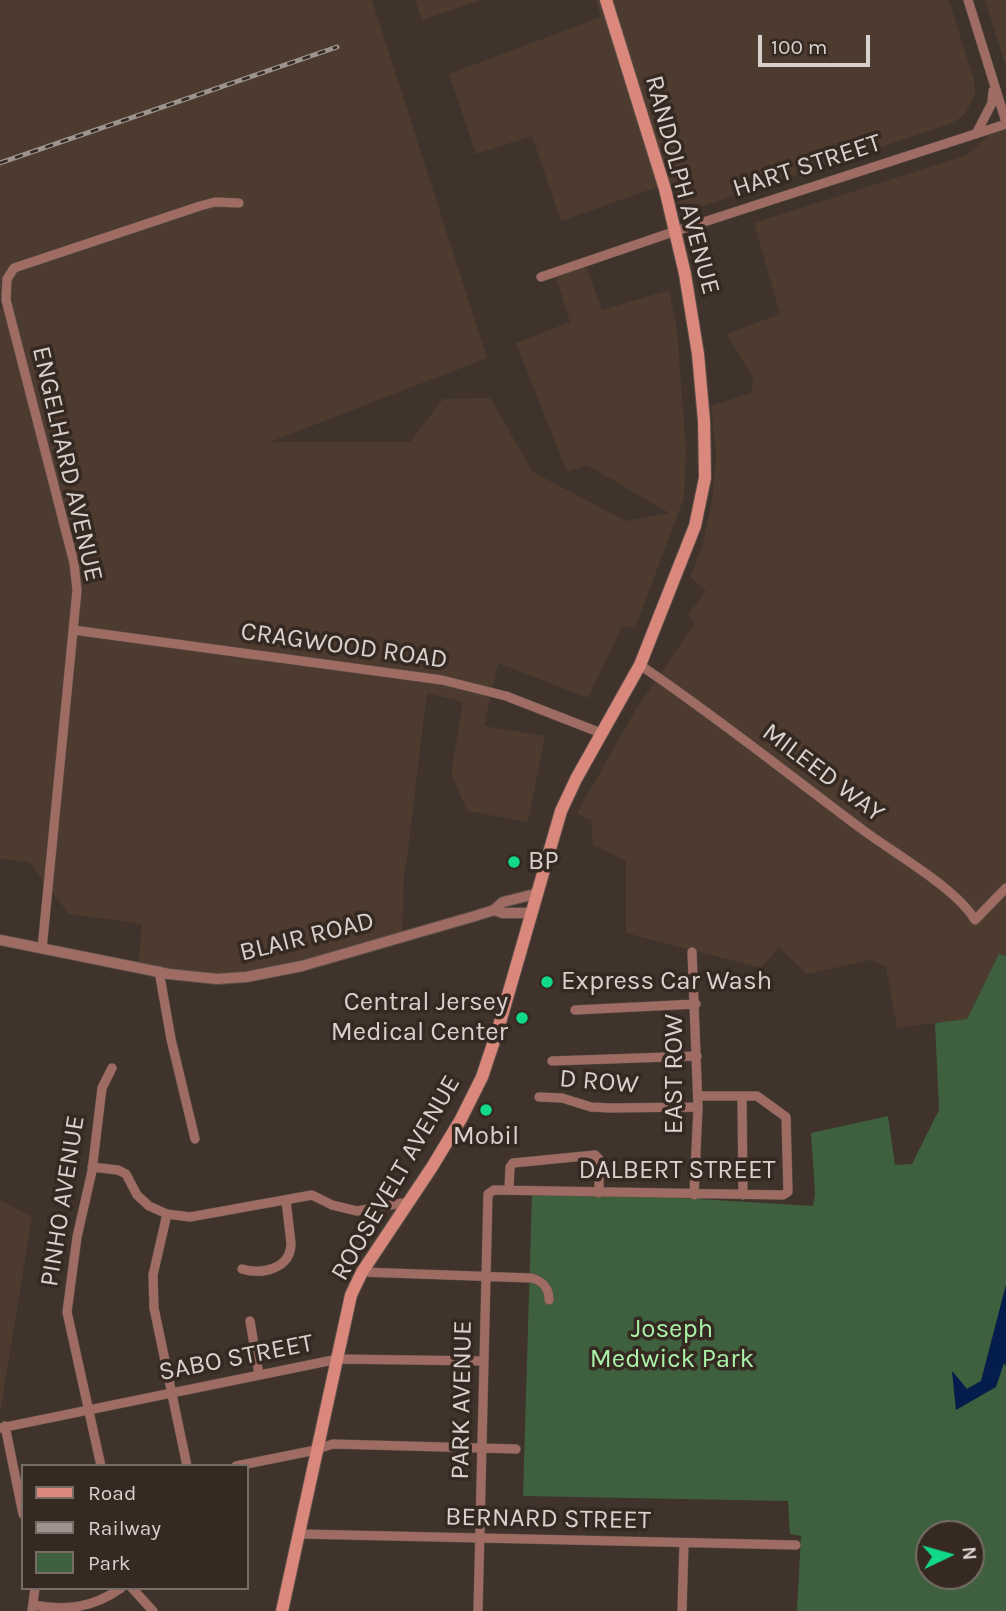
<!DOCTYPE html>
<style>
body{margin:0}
#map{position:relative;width:1006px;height:1611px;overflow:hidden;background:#3f332c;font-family:Karla,sans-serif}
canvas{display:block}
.legend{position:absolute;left:21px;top:1464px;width:228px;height:126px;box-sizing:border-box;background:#352922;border:2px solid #776c66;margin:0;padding:9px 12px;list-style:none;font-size:21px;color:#d9d1cd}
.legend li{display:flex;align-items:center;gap:14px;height:35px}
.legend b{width:35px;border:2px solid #776c66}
.north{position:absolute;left:915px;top:1520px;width:70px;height:70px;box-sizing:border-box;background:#352922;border:2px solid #776c66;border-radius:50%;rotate:85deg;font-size:19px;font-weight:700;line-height:28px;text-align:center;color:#d9d1cd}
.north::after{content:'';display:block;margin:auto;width:24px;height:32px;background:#10d98a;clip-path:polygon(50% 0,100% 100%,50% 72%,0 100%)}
.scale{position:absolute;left:758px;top:35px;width:112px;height:32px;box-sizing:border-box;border:4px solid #d9d1cd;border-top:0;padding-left:9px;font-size:21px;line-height:24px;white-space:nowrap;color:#d9d1cd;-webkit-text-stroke:5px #352922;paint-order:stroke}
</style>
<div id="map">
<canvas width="1006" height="1611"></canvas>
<ul class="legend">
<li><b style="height:9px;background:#da887c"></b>Road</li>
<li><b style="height:9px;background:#9d948e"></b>Railway</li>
<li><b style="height:19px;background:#3f603e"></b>Park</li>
</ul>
<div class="north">N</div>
<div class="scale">100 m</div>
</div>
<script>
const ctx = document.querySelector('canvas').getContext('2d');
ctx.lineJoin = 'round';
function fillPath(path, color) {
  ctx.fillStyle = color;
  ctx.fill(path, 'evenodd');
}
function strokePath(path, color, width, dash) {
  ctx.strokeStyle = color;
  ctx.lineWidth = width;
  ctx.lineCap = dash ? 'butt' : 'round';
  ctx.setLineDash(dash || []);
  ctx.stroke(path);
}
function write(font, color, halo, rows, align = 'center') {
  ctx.font = font + ' Karla,sans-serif';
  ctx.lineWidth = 7;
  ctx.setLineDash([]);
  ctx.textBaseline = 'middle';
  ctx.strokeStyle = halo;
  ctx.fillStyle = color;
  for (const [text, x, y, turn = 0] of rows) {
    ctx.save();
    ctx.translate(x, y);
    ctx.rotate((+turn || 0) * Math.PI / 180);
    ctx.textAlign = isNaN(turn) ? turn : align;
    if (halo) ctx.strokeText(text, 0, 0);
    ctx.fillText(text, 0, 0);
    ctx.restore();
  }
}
fillPath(new Path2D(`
 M0 0H372L487 358 270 442H410L443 399 490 398 533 472 626 521 669 513 587 465 567 472 516 343 570 322 556 277 586 266 602 310 669 290 677 330 686 450 684 498 635 628 622 626 588 698 498 663 484 726 545 736 528 822 467 811 451 772 463 702 427 693 407 858 404 871 402 938 231 979 138 967 142 924 69 914 29 862 0 859V309H5L0 296Z
 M415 0H481L422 20Z
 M596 0H949L974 80 975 95 965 114 953 123 682 213 672 182 561 221 532 136 476 154 449 74 601 17Z
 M985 0H1006V67Z
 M1006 108V956L999 955 967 1019 897 1028 886 967 871 960 807 974 779 947 761 968 626 933V861L593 845 591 820 577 813 635 711 695 623 688 615 706 591 690 577 702 547 712 501 716 456 711 406 751 393 754 380 727 334 780 314 754 223 967 155 998 127Z
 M0 1200 32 1217 0 1413Z`), '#4d3b30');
fillPath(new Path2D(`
 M999 954 1006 956V1285L981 1381 967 1389 953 1372 956 1409 1005 1361 1006 1366V1611H797L801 1536 790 1534 788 1501 523 1496 532 1193H599L813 1206 815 1194 811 1133 888 1116 895 1165 912 1164 939 1110 935 1023 967 1019ZM929 1534H971V1576H929Z`), '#3f603e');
fillPath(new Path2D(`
 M1006 1285V1366L1004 1363 996 1387 956 1410 952 1371 967 1389 981 1381Z`), '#051d4c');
const minor = new Path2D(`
 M968 0 1006 122
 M976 134 992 103 993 91
 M541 277 676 231 1006 124
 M73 630 442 680 506 696 601 733
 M640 665C717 717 789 775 863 830 895 854 956 888 975 920L1006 888
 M42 949 77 590 74 563 6 300 7 279 14 268 200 206 215 202 239 203
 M692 952 698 1107 694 1195
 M159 971 171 1039 195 1139
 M575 1010 696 1004
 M552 1061 697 1056
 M742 1096 743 1195
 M539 1097 562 1098 591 1107 610 1108 698 1107
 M92 1167 118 1170 126 1174 137 1195 149 1206 167 1214 190 1217 312 1195 332 1205 357 1211 402 1203 407 1205
 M509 1190 510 1167 513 1163 595 1155 599 1159V1193
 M167 1214 153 1275 154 1308 187 1466
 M242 1269C262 1275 291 1269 291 1243L286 1200
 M362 1272 531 1278C543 1281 549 1287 549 1300
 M250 1321 259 1374
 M5 1426 23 1514
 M0 1428 338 1359 484 1361
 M101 1466 67 1312 77 1237 92 1171 102 1088 112 1068
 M236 1466 311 1451 333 1444 516 1449
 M300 1534 796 1545
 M132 1588 153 1611
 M33 1605C66 1611 93 1608 121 1588
 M32 1611 35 1588
 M478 1611 488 1194 494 1190 783 1195 788 1192 786 1117 757 1096H698
 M682 1611 684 1543`);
const tertiary = new Path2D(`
 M494 910 503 913H530
 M0 940 169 974 217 979 246 977 302 966 475 916 494 910 503 902 535 894`);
const secondary = new Path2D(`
 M282 1611 351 1295 362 1272 432 1167 461 1119 482 1077 499 1026 561 811 576 779 640 665 695 526 705 478 704 421 698 354 685 274 665 189 606 0`);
strokePath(minor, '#5b4f49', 10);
strokePath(tertiary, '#5b4f49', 12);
strokePath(secondary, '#5b4f49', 14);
strokePath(minor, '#9f6c63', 9);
strokePath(tertiary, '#9f6c63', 10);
strokePath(secondary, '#da887c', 12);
const rail = new Path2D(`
 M0 163 337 47`);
strokePath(rail, '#9d948e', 5);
strokePath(rail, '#352922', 2.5, [8]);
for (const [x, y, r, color] of [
 [514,862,7,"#10d98a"],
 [547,982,7,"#10d98a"],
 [522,1018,7,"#10d98a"],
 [486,1110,7,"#10d98a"]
]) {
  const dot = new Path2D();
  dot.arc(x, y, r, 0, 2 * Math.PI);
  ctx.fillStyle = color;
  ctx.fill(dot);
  strokePath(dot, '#352922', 2.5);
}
write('26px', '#d9d1cd', '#352922', [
 ["HART STREET",807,166,-18],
 ["RANDOLPH AVENUE",682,185,75],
 ["ENGELHARD AVENUE",67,464,77],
 ["CRAGWOOD ROAD",344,646,8],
 ["MILEED WAY",823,773,37],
 ["BLAIR ROAD",307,937,-14],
 ["EAST ROW",675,1074,-90],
 ["D ROW",599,1082,5],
 ["DALBERT STREET",677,1171],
 ["ROOSEVELT AVENUE",396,1178,-60],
 ["PINHO AVENUE",63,1201,-81],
 ["SABO STREET",236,1358,-11],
 ["PARK AVENUE",462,1400,-89],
 ["BERNARD STREET",548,1519,1]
]);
write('26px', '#d9d1cd', '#352922', [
 ["BP",528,862],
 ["Express Car Wash",561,982],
 ["Central Jersey",508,1003,"right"],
 ["Medical Center",508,1033,"right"],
 ["Mobil",486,1137,"center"]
], 'left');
write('26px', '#a9f1a8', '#352922', [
 ["Joseph",672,1330],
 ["Medwick Park",672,1360]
]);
</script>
